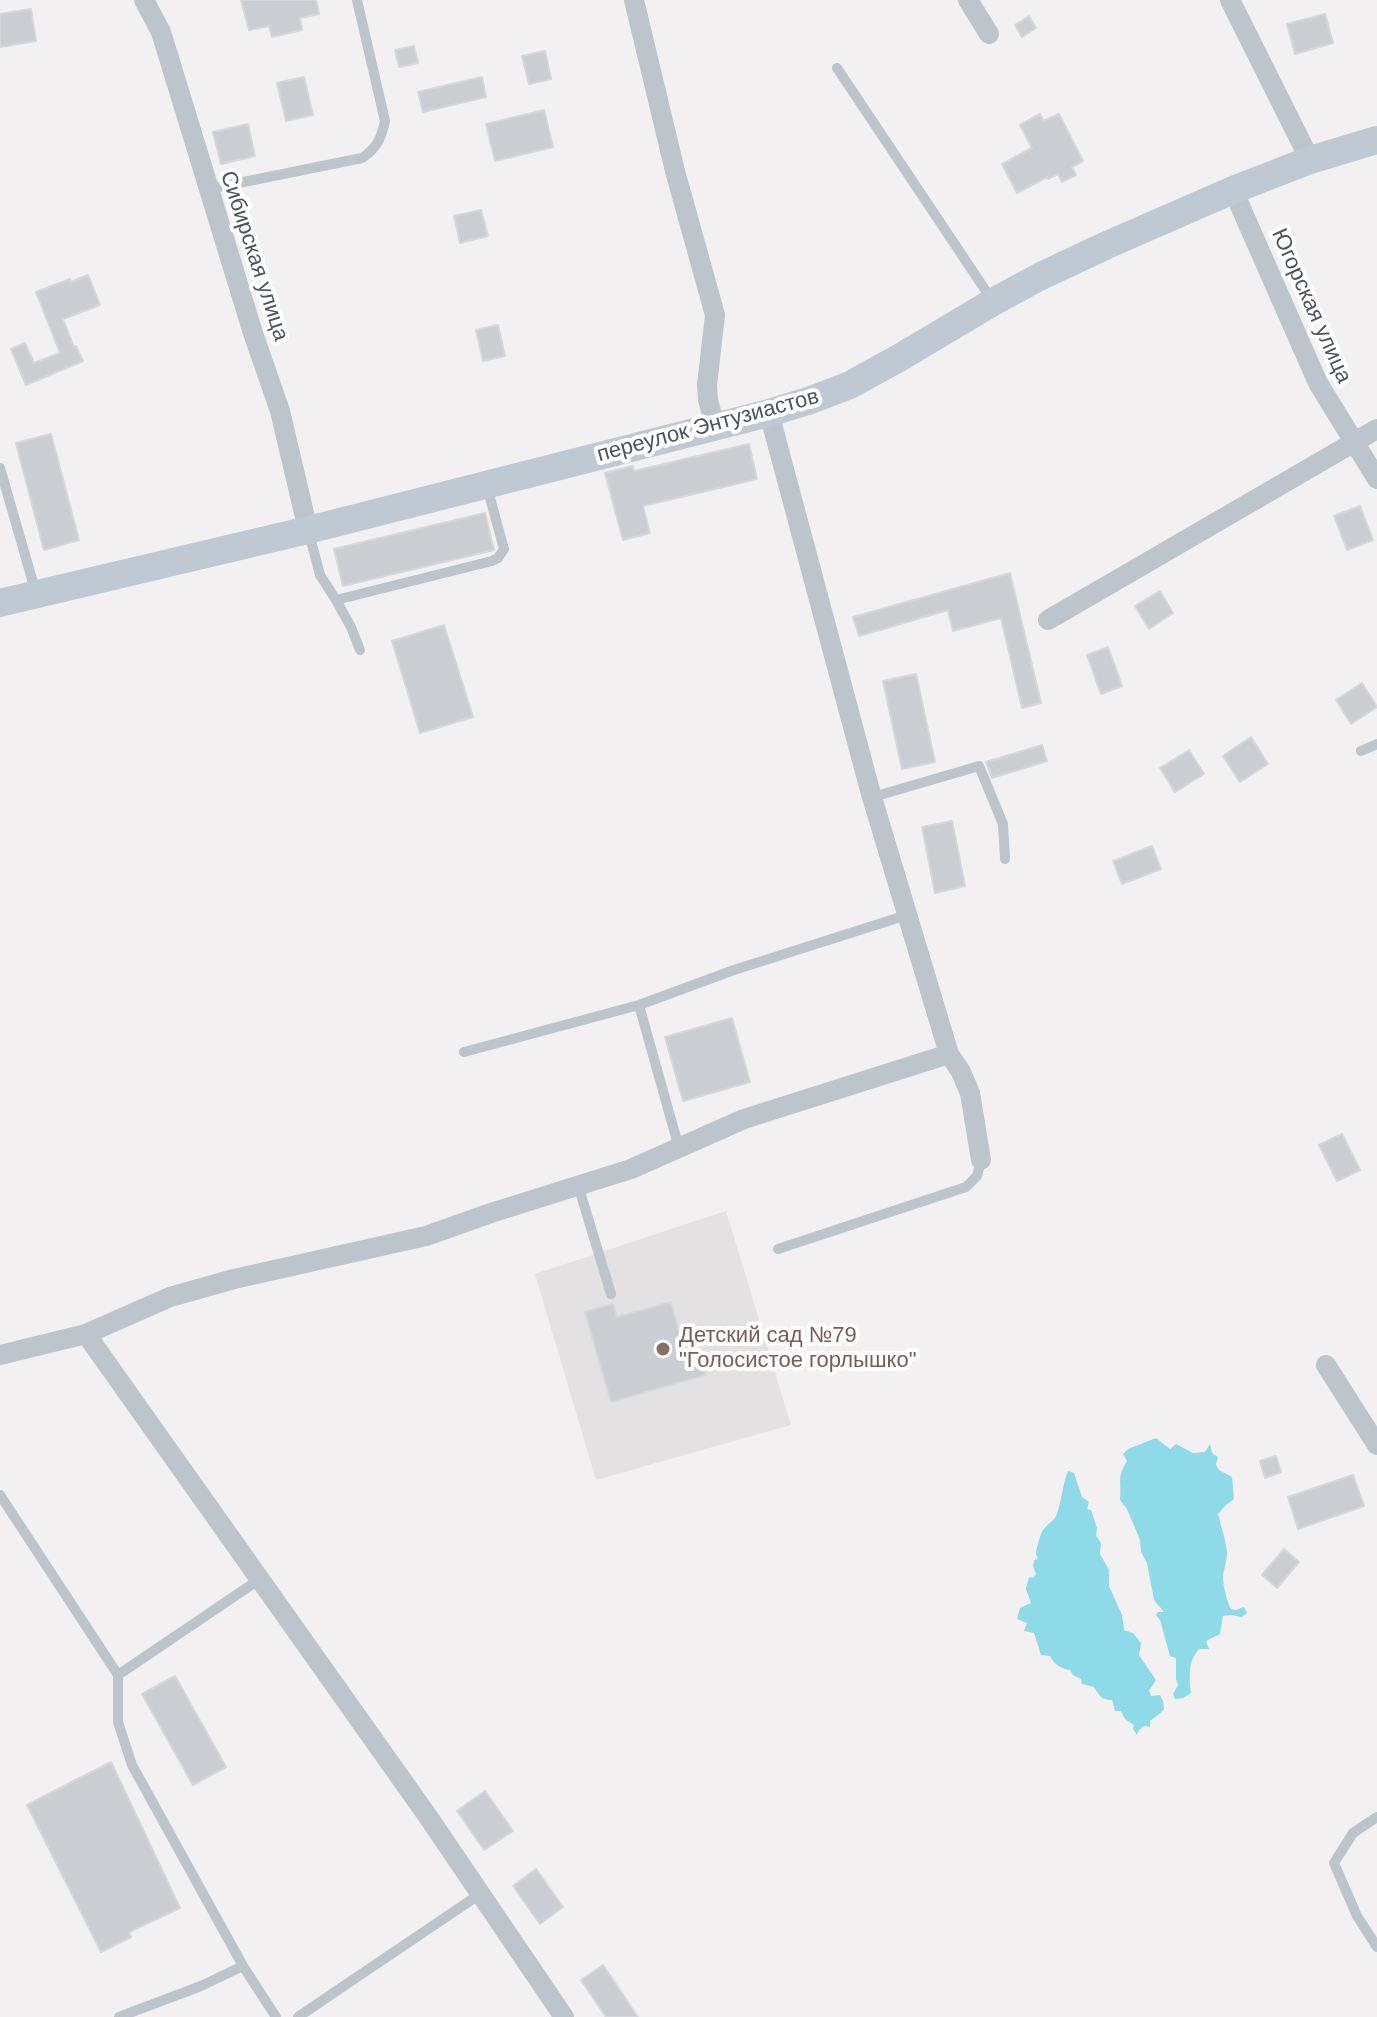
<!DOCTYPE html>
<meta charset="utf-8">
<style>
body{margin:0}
canvas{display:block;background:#f2f0f0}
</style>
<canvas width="1377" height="2017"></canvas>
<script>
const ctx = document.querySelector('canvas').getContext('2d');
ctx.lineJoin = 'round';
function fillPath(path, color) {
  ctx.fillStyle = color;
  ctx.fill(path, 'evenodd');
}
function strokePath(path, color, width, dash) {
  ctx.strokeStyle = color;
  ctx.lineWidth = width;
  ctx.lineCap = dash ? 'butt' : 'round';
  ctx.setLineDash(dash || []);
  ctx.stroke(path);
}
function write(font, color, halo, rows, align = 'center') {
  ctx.font = font + ' Helvetica,sans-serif';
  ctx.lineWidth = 8;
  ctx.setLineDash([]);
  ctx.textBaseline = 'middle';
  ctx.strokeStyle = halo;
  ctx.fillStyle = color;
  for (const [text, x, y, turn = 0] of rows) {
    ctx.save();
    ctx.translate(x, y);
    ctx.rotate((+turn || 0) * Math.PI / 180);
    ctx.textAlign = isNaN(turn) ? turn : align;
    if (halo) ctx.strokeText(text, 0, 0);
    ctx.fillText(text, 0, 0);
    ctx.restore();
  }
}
fillPath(new Path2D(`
 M726 1211 791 1425 596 1480 535 1274Z`), '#e3e1e2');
fillPath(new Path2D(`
 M1156 1438 1170 1449 1176 1444 1193 1453 1205 1452 1210 1444 1212 1453 1218 1457 1216 1465 1219 1470 1232 1477 1234 1499 1225 1506 1218 1514C1221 1527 1226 1540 1227 1552 1227 1562 1223 1570 1223 1578 1223 1585 1227 1602 1231 1609L1236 1610 1244 1607 1247 1613 1242 1617 1231 1615 1223 1616 1220 1634 1206 1641 1209 1649H1199C1188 1661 1189 1677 1191 1693L1183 1698 1175 1699 1173 1694 1178 1685 1176 1679V1658L1170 1656 1160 1620 1156 1615 1158 1612H1164L1154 1600 1147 1563 1141 1552 1140 1540 1127 1509 1120 1500C1122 1481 1116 1479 1127 1461L1123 1454 1128 1449Z
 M1068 1471 1074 1473 1082 1497 1089 1502 1087 1509 1091 1510 1097 1528 1096 1535 1101 1543 1100 1554 1109 1570V1586L1122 1615 1124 1630 1133 1633 1141 1643 1139 1655 1156 1680 1149 1691 1151 1696 1160 1695 1163 1701 1164 1710 1150 1721V1727L1144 1726 1139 1730 1137 1735 1133 1729 1134 1725 1125 1719 1121 1711H1115L1112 1700C1102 1701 1099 1695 1094 1687L1082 1684 1081 1679 1073 1675 1070 1670C1062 1669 1054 1665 1050 1656L1041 1655 1034 1633 1024 1631 1027 1623 1017 1619 1020 1608 1031 1603 1026 1589 1029 1577 1033 1578 1036 1574 1033 1566 1034 1560 1038 1559 1036 1554C1036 1550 1041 1532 1043 1530 1047 1524 1053 1522 1056 1516 1062 1501 1062 1486 1068 1471Z`), '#8fdae9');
const building = new Path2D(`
 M241 0H316L319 14 300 18 302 30 272 37 269 26 249 30Z
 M31 9 36 41 0 47V14Z
 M1325 14 1333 43 1295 54 1287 24Z
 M1029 16 1036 28 1022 37 1015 25Z
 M414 46 418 63 399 67 395 50Z
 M545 51 551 79 529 84 522 56Z
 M304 77 313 115 286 121 277 83Z
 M482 77 486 97 423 112 418 92Z
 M544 110 553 147 495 161 486 124Z
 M1040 114 1043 121 1059 114 1083 161 1072 167 1076 175 1062 182 1058 174 1048 179 1047 177 1017 193 1002 164 1032 148 1020 125Z
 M248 124 255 156 221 164 213 132Z
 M481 210 488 236 460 243 454 216Z
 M88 275 100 305 63 319 74 347 76 346 83 361 26 385 11 349 25 343 34 363 60 353 36 292 70 279 71 282Z
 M498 325 505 356 483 361 476 330Z
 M51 434 79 540 44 550 16 443Z
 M749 444 757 479 643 506 650 533 623 540 605 473 633 466 634 471Z
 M1360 506 1373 540 1347 550 1334 516Z
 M485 513 494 550 343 586 334 549Z
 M1010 573 1041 703 1022 708 1001 618 953 631 948 610 859 636 853 617Z
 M1160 591 1173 613 1149 629 1135 606Z
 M444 625 473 717 420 733 392 641Z
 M1108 647 1122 686 1101 694 1087 655Z
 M916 674 935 762 902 769 883 681Z
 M1362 683 1377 707 1351 724 1336 700Z
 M1251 737 1268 764 1240 782 1223 756Z
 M1042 745 1047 761 992 778 986 762Z
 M1189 750 1204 774 1175 792 1160 768Z
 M952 821 965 886 935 893 922 827Z
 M1152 846 1161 869 1122 884 1113 861Z
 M732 1018 750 1082 683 1101 665 1037Z
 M1342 1134 1360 1170 1337 1181 1319 1145Z
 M671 1302 685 1353 697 1349 705 1375 611 1402 585 1312 613 1304 617 1317Z
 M1276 1456 1281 1472 1265 1478 1260 1461Z
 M1353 1475 1364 1506 1298 1529 1288 1497Z
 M1284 1549 1299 1562 1277 1588 1262 1575Z
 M175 1676 226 1767 193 1785 142 1694Z
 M111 1762 180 1908 129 1932 131 1937 101 1952 27 1805Z
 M485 1791 513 1831 484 1850 457 1811Z
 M536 1869 563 1907 540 1924 513 1886Z
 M603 1965 638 2017H606L581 1980Z`);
fillPath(building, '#cacdd2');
strokePath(building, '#d4d7db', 2);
strokePath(new Path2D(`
 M837 68 992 300
 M209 189 362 158C377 148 381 139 385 121L357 0
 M0 468 36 593
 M309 533 320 575 336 600 492 561 498 558 504 549 487 487
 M336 600 351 627 360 650
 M1361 751 1377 744
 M873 797 979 766 1003 824 1005 859
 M639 1005 679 1148
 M464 1052 639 1005 734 970 907 915
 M578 1185 611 1294
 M778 1249 966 1187 977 1176 981 1160
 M0 1495 118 1675V1722L132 1765 243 1966 276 2017
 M118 1675 260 1579
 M1377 1817 1353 1833 1334 1863 1357 1916 1377 1947
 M119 2017 201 1986 243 1966
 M298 2017 480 1894`), '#bcc5cc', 10);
strokePath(new Path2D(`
 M144 0 161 32 253 333 280 411 308 530
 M634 0 675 171 715 315 707 385 708 400 715 426
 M968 0 989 34
 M1230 0 1310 160
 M1233 190 1318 383 1377 479
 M769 413 871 794 949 1054 961 1072 970 1093 981 1160
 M1048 620 1377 429
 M86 1334 429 1818 564 2017
 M0 1355 86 1334 170 1297 234 1279 426 1236 491 1213 631 1169 744 1119 949 1054
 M1326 1365 1377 1445`), '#bcc5cc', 20);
strokePath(new Path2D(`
 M0 603 308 530 769 413 811 400 850 385 899 358 993 302 1039 277 1107 245 1233 190 1310 160 1377 140`), '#bfc9d3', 28);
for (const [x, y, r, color] of [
 [663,1349,8,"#8d6e63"]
]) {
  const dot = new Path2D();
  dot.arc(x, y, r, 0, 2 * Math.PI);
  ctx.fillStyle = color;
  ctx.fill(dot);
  strokePath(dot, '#fff', 3);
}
write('22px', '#49545d', '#fff', [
 ["Сибирская улица",254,256,72],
 ["Югорская улица",1311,306,66],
 ["переулок Энтузиастов",708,426,-15]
]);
write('22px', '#785e54', '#fff', [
 ["Детский сад №79",679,1336],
 ["\"Голосистое горлышко\"",679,1361]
], 'left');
</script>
